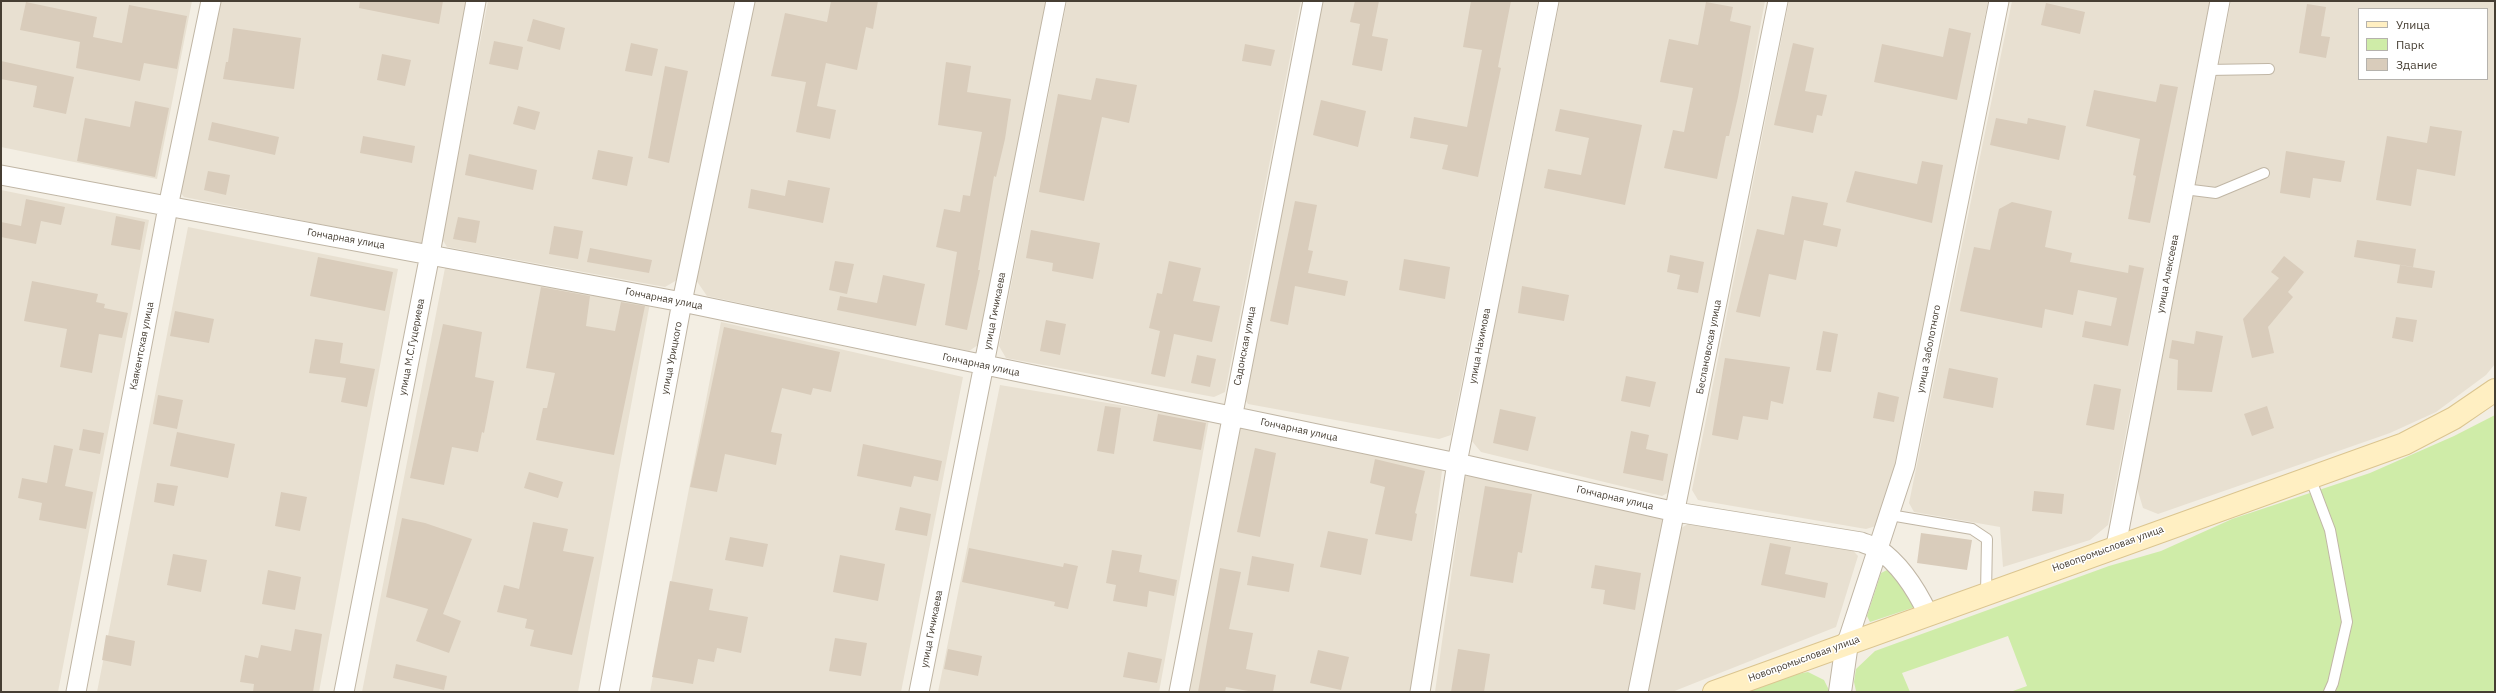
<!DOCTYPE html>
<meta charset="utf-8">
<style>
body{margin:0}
#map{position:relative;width:2496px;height:693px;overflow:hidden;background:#f3eee3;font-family:"IBM Plex Sans",sans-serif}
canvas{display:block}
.frame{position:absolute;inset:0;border:2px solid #463e33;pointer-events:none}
.legend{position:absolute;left:2358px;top:8px;width:130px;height:72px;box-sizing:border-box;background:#fff;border:1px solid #b5b2ad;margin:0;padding:5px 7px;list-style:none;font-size:12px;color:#463e33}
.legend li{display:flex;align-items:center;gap:8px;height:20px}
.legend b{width:20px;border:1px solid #b5b2ad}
</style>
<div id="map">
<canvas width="2496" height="693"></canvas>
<div class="frame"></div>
<ul class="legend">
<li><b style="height:5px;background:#ffefc2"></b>Улица</li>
<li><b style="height:11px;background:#cfeca8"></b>Парк</li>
<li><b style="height:11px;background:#d9ccbb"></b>Здание</li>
</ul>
</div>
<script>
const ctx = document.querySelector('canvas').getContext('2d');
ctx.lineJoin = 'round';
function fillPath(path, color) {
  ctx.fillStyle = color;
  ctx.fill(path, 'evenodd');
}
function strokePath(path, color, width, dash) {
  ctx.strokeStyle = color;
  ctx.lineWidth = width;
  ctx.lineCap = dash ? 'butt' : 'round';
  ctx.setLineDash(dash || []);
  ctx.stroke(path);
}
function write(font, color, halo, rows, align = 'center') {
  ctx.font = font + ' "IBM Plex Sans",sans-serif';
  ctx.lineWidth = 3;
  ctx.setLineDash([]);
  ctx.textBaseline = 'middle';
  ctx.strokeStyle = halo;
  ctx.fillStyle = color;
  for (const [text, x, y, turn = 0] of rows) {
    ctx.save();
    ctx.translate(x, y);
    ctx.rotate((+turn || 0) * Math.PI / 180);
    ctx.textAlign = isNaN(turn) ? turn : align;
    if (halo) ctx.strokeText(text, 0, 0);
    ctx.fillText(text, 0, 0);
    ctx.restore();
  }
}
fillPath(new Path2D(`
 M1 1H192L157 179 1 147Z
 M219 1H469L425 240 419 244 184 197 179 191Z
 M488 1H734L677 280 665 287 447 247 442 239Z
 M754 1H1048L981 343 969 351 707 296 696 280Z
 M1067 1H1301L1225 392 1214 397 1006 358 999 346Z
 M1321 1H1538L1451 435 1439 439 1248 404 1242 395Z
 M1560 1H1765L1673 490 1662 496 1481 452 1471 440Z
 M1789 1H1988L1896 466 1876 526 1866 529 1698 500 1692 490Z
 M2012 1H2210L2108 525 2090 540 2003 567 2000 527 1914 512 1909 503Z
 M2231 1H2495V364L2486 375 2436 412 2390 433 2158 514 2143 508 2137 488ZM2359 9H2487V79H2359Z
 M1 190 149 220 58 692H1Z
 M188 227 398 269 319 692H97Z
 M445 268 650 303 578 692H362Z
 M721 322 963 377 901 692H650Z
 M1000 385 1209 420 1159 692H938Z
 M1238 424 1432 458 1442 471 1413 692H1189Z
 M1477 469 1660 512 1665 525 1629 692H1435L1465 477Z
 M1695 520 1846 543 1858 556 1836 627 1672 692H1647L1681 528Z`), '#e8e0d1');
fillPath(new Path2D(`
 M2495 415V692H2010L2027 686 2008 636 1902 673 1910 692 1856 691 1854 682 1856 669 1875 651 2109 566 2161 551 2232 519 2370 473 2454 436Z
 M1889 569 1915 607 1870 622 1867 616 1881 573Z
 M1808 672 1824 680 1830 692H1745L1797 674Z`), '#cfeca8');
fillPath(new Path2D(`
 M360 1H443L439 24 359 8Z
 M831 1H878L873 29 866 27 857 70 826 63 817 106 836 110 830 139 796 132 806 82 771 76 785 13 827 22Z
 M1355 1H1379L1372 36 1388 39 1382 71 1352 65 1360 24 1350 22Z
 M1471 1H1511L1498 67 1501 68 1478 177 1442 169 1448 145 1410 138 1414 117 1467 127 1482 50 1463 47Z
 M26 2 97 17 93 37 122 43 129 5 187 16 177 69 144 63 140 81 76 68 80 42 20 30Z
 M1706 2 1733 7 1730 21 1751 26 1738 97 1729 136H1726L1717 179 1664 168 1673 130 1684 132 1693 88 1660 82 1669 39 1698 45Z
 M2046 3 2085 12 2080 34 2041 25Z
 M2307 4 2326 7 2321 36 2330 37 2326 58 2299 53Z
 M533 19 565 28 560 50 527 41Z
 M233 28 301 38 294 89 223 79 226 62H228Z
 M1949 28 1971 33 1957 100 1874 82 1882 44 1943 57Z
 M494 41 523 47 518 70 489 64Z
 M631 43 658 49 652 76 625 71Z
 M1793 43 1814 48 1805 91 1827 95 1822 116 1817 115 1813 133 1774 125Z
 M1245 44 1275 50 1271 66 1242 61Z
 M382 54 411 60 405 86 377 80Z
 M1 61 74 77 66 114 33 107 37 86 1 79Z
 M946 62 971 66 967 92 1011 99 1005 139 996 177 994 176 978 270H980L967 330 945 325 957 252 936 247 944 209 960 212 963 195 970 196 982 132 938 125Z
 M665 66 688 71 669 163 648 158Z
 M1096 78 1137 85 1129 123 1102 117 1084 201 1039 192 1058 94 1091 100Z
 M2160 84 2178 87 2150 223 2128 219 2136 176 2133 175 2140 139 2086 126 2094 90 2156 102Z
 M1321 100 1366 111 1358 147 1313 135Z
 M135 101 169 108 155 177 77 161 85 118 130 127Z
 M518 106 540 112 535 130 513 124Z
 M1560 109 1642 125 1625 205 1544 188 1548 169 1581 175 1589 138 1555 131Z
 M1996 118 2027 124 2028 118 2066 126 2059 160 1990 145Z
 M212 122 279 137 275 155 208 140Z
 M2430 126 2462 131 2455 176 2417 169 2411 206 2376 200 2387 136 2427 143Z
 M363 136 415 146 412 163 360 153Z
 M598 150 633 157 627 186 592 179Z
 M2286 151 2345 161 2341 182 2313 178 2310 198 2280 193Z
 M469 154 537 170 533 190 465 175Z
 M1922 161 1943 165 1932 223 1846 202 1855 171 1917 184Z
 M208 171 230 175 226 195 204 190Z
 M788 180 830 188 823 223 748 208 751 189 785 196Z
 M1792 196 1828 203 1823 225 1841 229 1837 247 1804 240 1796 280 1769 274 1760 317 1736 312 1757 229 1784 235Z
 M26 199 65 207 61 225 41 221 36 244 1 237V222L21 226Z
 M1295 201 1317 205 1308 250 1313 251 1308 273 1348 281 1345 296 1295 286 1288 325 1270 321Z
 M2012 202 2052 211 2045 247 2072 253 2070 262 2128 273 2129 265 2144 268 2128 346 2082 337 2085 321 2111 326 2117 298 2078 290 2073 315 2045 309 2042 328 1960 311 1974 247 1990 250 1999 209Z
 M116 216 145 222 140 250 111 245Z
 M458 217 480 221 476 243 453 239Z
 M554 226 583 231 578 259 549 254Z
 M1031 230 1100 243 1093 279 1052 271 1053 263 1026 258Z
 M2357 240 2416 249 2413 267 2354 257Z
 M590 248 652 260 649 273 587 262Z
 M1670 255 1704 262 1698 293 1677 289 1680 275 1667 272Z
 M2284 256 2304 272 2288 292 2293 297 2268 327 2274 353 2252 358 2243 319 2279 278 2271 272Z
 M318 257 393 272 385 311 310 296Z
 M1404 259 1450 267 1445 299 1399 290Z
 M835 261 854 264 847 294 829 290Z
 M1169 261 1201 268 1193 301 1220 306 1212 342 1174 334 1165 377 1151 374 1160 331 1149 328 1157 293 1162 294Z
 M2400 265 2435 271 2432 288 2397 283Z
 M883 275 925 284 916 326 837 310 840 296 877 303Z
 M32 281 98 294 96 302 105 304 104 308 128 313 122 338 99 334 92 373 60 367 67 329 24 321Z
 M1522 286 1569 295 1564 321 1518 313Z
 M541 287 590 296 586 326 615 331 621 302 645 306 614 455 536 440 543 408H547L555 373 526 368Z
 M175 311 214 319 209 343 170 336Z
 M2396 317 2417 320 2413 342 2392 338Z
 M1046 320 1066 324 1060 355 1040 351Z
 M443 324 482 332 475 377 494 381 484 433 482 432 478 452 452 447 444 485 410 478Z
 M724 327 840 352 831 392 813 388 811 395 782 388 771 432 782 434 776 465 725 454 717 492 690 487Z
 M1823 331 1838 334 1831 372 1816 370Z
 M2196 331 2223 336 2212 392 2177 390 2178 360 2169 358 2172 340 2194 344Z
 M315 339 343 343 340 363 375 369 367 407 341 402 346 378 309 373Z
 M1197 355 1216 359 1210 387 1191 383Z
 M1725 358 1790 367 1783 404 1771 401 1768 420 1743 416 1738 440 1712 435Z
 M1949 368 1998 378 1993 408 1943 398Z
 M1626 376 1656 382 1650 407 1621 401Z
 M2094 384 2121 389 2114 430 2086 425Z
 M1878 392 1899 397 1894 422 1873 418Z
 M158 395 183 400 177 429 153 424Z
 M1105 406 1121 408 1114 454 1097 451Z
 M2267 406 2274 428 2252 436 2244 414Z
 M1500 409 1536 417 1528 451 1493 443Z
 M1158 414 1206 423 1201 450 1153 441Z
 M83 429 104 433 100 454 79 450Z
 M1631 431 1649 435 1646 449 1668 454 1663 481 1623 473Z
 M177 432 235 444 228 478 170 466Z
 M863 444 942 461 938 481 914 476 911 487 857 476Z
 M54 445 73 449 65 486 93 492 86 529 39 520 42 503 18 498 22 478 47 483Z
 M1255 448 1276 453 1260 537 1237 532Z
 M1375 459 1425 471 1415 513 1417 514 1412 541 1375 534 1385 487 1370 483Z
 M529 472 563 482 558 498 524 488Z
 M157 483 178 486 174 506 154 502Z
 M1485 486 1532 494 1522 553 1518 552 1513 583 1470 576Z
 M2034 491 2064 494 2062 514 2032 511Z
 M281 492 307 497 300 531 275 526Z
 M900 507 931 514 927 536 895 530Z
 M402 518 425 523 472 539 443 614 461 621 449 653 416 641 428 609 386 597Z
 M533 522 568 529 563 551 594 557 572 655 530 646 534 630 525 628 527 619 497 612 504 585 519 589Z
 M1328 531 1368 539 1361 575 1320 567Z
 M1921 533 1972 540 1967 570 1917 563Z
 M730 537 768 544 763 567 725 560Z
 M1770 543 1791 547 1785 574 1828 583 1825 598 1761 585Z
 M969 548 1063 567 1064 563 1078 566 1068 609 1054 606 1055 602 962 582Z
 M1112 550 1142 555 1139 572 1177 580 1174 596 1149 591 1147 607 1113 601 1116 585 1106 583Z
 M173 554 207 560 201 592 167 585Z
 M840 555 885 564 878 601 833 592Z
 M1252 556 1294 564 1289 592 1247 585Z
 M1595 565 1641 573 1635 610 1603 604 1605 590 1591 588Z
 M1220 568 1241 572 1229 629 1253 633 1246 669 1276 675 1273 692H1254L1226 687 1225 692H1198Z
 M268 570 301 577 295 610 262 604Z
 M670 581 713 589 709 610 748 617 741 653 717 648 714 662 698 659 693 684 652 677Z
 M295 629 322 634 313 692H253L254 684 240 682 245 655 258 658 261 645 291 651Z
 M106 635 135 641 131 666 102 660Z
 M835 638 867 643 861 676 829 671Z
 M948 649 982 656 978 676 944 669Z
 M1458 649 1490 654 1484 692H1451Z
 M1318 650 1349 657 1341 690 1310 683Z
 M1128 652 1162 659 1157 683 1123 677Z
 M396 664 447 676 444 690 393 678Z`), '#d9ccbb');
const service = new Path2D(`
 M2207 70 2269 69
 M2184 189 2216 193 2264 173
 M2310 477 2330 530 2347 622 2333 683 2329 692
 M1890 515 1972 529 1987 539 1986 594`);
const minor = new Path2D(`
 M1 175 682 302 1457 463 1676 512 1861 542C1866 544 1873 546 1878 549 1900 564 1917 591 1928 614
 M2116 546 2220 1
 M1847 643 1905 466 1999 1
 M76 692 168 207 211 1
 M344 692 430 254 476 1
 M609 692 682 302 745 1
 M919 692 1056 1
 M1179 692 1313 1
 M1420 692 1457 463 1549 1
 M1638 692 1778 1`);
const tertiary = new Path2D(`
 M1840 692 1847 643`);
const secondary = new Path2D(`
 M1714 692 2404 444 2454 418 2495 390`);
strokePath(service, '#c0b6a5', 12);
strokePath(minor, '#c0b6a5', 21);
strokePath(tertiary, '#c0b6a5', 24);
strokePath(secondary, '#dbc590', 24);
strokePath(service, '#fff', 10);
strokePath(minor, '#fff', 19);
strokePath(tertiary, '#fff', 22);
strokePath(secondary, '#ffefc2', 22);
write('10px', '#463e33', '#fff', [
 ["Гончарная улица",346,239,10],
 ["улица Алексеева",2168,274,-79],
 ["Гончарная улица",664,299,11],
 ["улица Гичикаева",995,311,-79],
 ["Каякентская улица",142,346,-79],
 ["Садонская улица",1245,346,-79],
 ["улица Нахимова",1480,346,-79],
 ["улица М.С.Гуцериева",412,347,-79],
 ["Беслановская улица",1709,347,-79],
 ["улица Заболотного",1929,349,-79],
 ["улица Урицкого",672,358,-79],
 ["Гончарная улица",981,365,12],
 ["Гончарная улица",1299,430,12],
 ["Гончарная улица",1615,498,13],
 ["Новопромысловая улица",2108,549,-20],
 ["улица Гичикаева",932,629,-79],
 ["Новопромысловая улица",1804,659,-20]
]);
</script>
